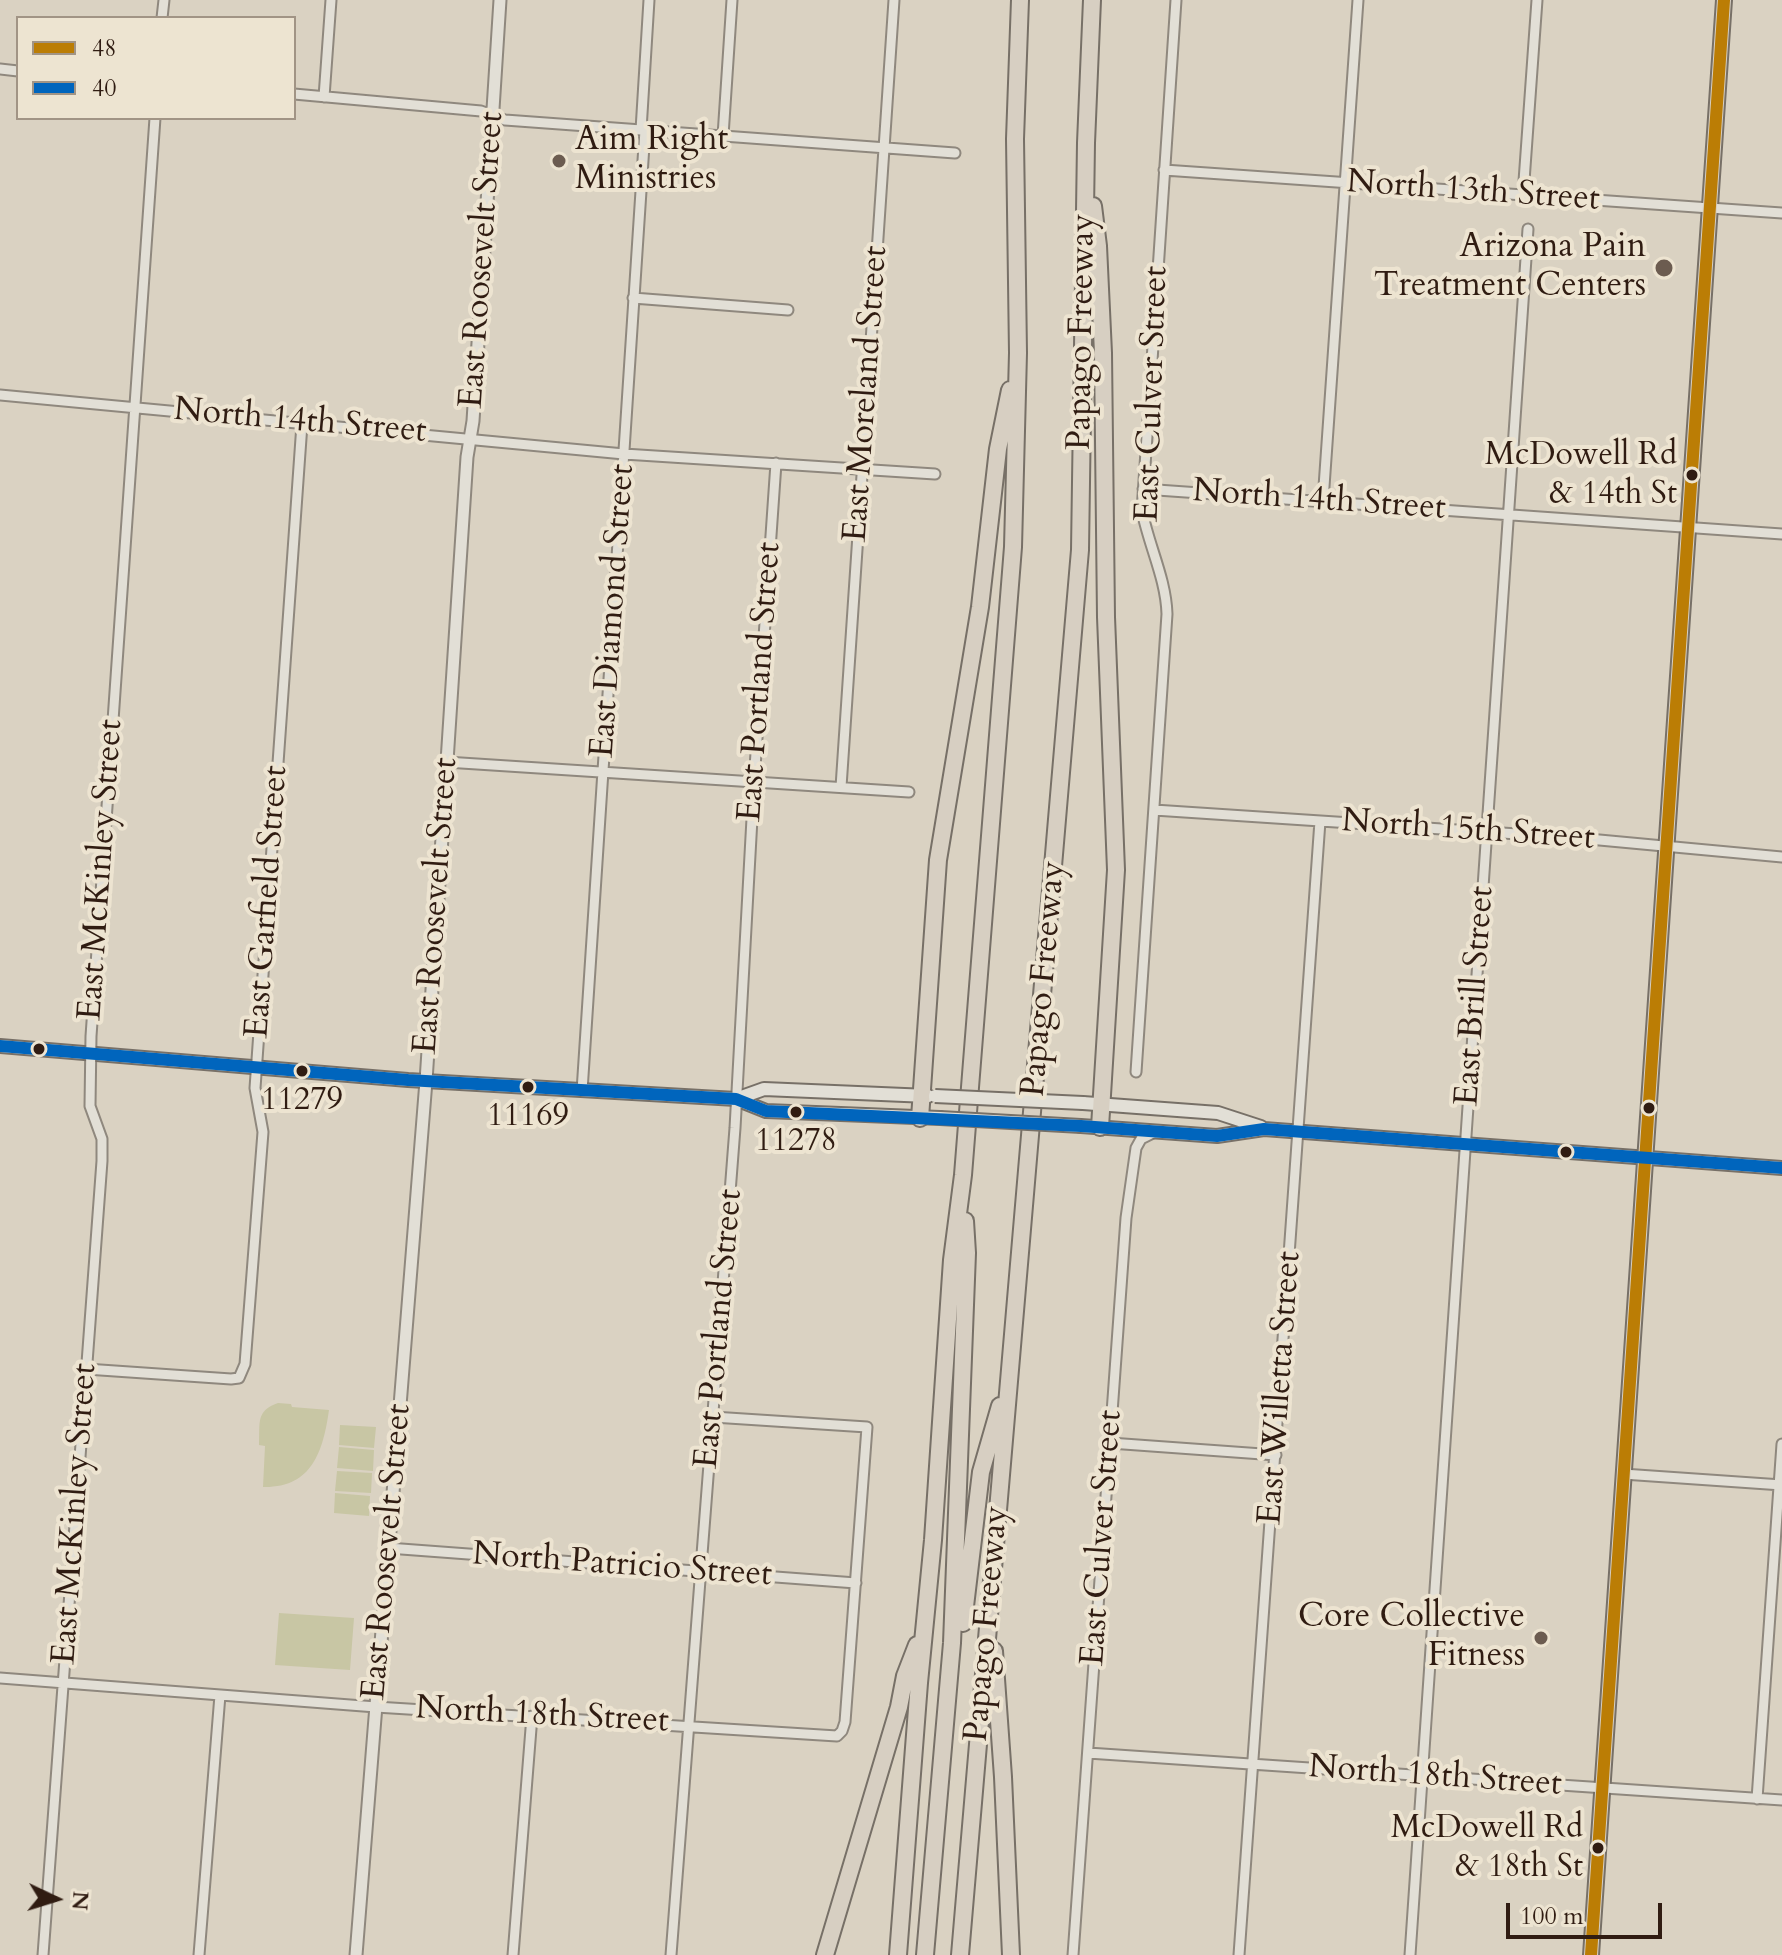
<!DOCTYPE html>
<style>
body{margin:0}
#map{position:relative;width:1782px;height:1955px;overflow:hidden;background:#dad2c2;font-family:Cardo,serif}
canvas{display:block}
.legend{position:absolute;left:16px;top:16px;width:280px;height:104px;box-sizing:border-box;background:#ede4d1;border:2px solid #a19485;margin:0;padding:10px 14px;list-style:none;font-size:24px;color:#301c12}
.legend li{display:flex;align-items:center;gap:16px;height:40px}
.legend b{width:40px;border:2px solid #a19485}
.north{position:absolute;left:16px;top:1859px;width:80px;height:80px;-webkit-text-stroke:6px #ede4d1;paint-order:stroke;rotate:94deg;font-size:22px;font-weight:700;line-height:32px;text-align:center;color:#301c12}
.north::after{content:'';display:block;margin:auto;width:28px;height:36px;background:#301c12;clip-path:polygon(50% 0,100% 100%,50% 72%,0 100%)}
.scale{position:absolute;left:1506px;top:1903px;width:156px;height:36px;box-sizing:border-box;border:4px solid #301c12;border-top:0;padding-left:10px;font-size:24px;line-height:28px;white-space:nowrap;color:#301c12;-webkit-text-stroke:6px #ede4d1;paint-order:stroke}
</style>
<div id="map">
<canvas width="1782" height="1955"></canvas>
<ul class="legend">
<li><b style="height:10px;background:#bb7d05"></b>48</li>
<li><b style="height:10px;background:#0065bd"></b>40</li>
</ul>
<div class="north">N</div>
<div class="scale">100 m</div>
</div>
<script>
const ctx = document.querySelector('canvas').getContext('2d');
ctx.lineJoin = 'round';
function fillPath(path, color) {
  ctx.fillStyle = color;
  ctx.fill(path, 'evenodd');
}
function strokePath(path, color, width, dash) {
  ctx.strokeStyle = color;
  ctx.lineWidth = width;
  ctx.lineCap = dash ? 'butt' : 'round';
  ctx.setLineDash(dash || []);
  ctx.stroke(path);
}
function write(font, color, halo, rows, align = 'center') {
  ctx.font = font + ' Cardo,serif';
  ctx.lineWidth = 8;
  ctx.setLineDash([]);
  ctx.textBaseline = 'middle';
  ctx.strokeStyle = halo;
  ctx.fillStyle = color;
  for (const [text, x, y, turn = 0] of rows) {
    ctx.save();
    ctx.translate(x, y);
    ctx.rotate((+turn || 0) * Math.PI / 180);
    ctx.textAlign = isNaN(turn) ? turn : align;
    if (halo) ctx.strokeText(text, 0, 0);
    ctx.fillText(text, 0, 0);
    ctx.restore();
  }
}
fillPath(new Path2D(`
 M278 1403 291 1404 292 1407 329 1410C323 1452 312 1488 263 1487L265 1446 259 1445C260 1421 256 1411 278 1403Z
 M340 1425 376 1427 374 1448 339 1445Z
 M339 1447 374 1450 373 1471 337 1468Z
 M337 1471 372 1473 371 1493 335 1491Z
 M335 1493 370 1496 369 1516 334 1513Z
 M279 1613 354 1618 350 1670 275 1665Z`), '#c8c6a4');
const minor = new Path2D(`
 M162 18 164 0
 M0 69 18 71
 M294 94 481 111 505 120 955 153
 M324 97 331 0
 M641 130 649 0
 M723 136 732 0
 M1164 170 1782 213
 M1523 195 1537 0
 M633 298 788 310
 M0 395 624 454 935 474
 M1143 489 1782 534
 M1323 501 1358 0
 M446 762 909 792
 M841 787 894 0
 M1154 810 1578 838 1782 857
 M1136 1072 1167 614C1166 579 1149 546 1142 511L1176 0
 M582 1091 645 130
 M86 1369 231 1379 239 1378 245 1364 263 1132 255 1088 302 424
 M1110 1443 1276 1455
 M1623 1474 1782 1485
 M388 1548 856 1583
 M0 1678 376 1707 837 1736 842 1731 845 1722 867 1427 713 1417
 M1088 1753 1782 1800
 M1757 1799 1782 1444
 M43 1955 102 1161V1139L90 1106 91 1036 155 118
 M199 1955 220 1695
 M513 1955 532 1716
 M671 1955 735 1128 754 782 776 463
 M1073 1955 1126 1218 1136 1148 1141 1139 1153 1133
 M1239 1955 1320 821
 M1410 1955 1528 229`);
const tertiary = new Path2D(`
 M356 1955 426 1081 467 457 473 421 500 0`);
const secondary = new Path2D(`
 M0 1046 408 1080 736 1099 766 1111 940 1118
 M736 1099 764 1089 928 1096
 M1083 1103 1218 1113 1261 1127
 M1081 1126 1217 1136 1264 1129 1782 1168`);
const primary = new Path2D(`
 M1591 1955 1724 0`);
const motorway = new Path2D(`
 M1093 206 1098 246 1103 353 1106 617 1116 870 1100 1127
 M920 1118 938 860 980 607 998 449 1010 390
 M963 1623 981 1472 1000 1406
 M994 1651 1003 1777 1011 1955
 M825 1955 899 1707 905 1676 917 1645
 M898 1955 919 1683 933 1540 952 1260 963 1175 1013 547 1018 353 1015 139 1020 0
 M925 1955 952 1643 967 1253 965 1221
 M960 1955 1080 550 1086 143 1092 0`);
strokePath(minor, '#8f887e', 13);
strokePath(tertiary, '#8f887e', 15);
strokePath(secondary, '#777067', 16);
strokePath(primary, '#777067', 18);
strokePath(motorway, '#777067', 20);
strokePath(minor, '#e2dfd6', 9);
strokePath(tertiary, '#e2dfd6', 11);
strokePath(secondary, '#e2dfd6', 12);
strokePath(primary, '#d7cfc2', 14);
strokePath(motorway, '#d7cfc2', 16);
const secondaryBridge = new Path2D(`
 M935 1096 1083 1103
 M940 1118 1081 1126`);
strokePath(secondaryBridge, '#777067', 16, []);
strokePath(secondaryBridge, '#e2dfd6', 12);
strokePath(new Path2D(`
 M1591 1955 1724 0`), '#bb7d05', 12);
strokePath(new Path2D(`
 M0 1046 408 1080 736 1099 766 1111 1081 1126 1217 1136 1264 1129 1782 1168`), '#0065bd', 12);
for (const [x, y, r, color] of [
 [559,161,8,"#6c5c50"],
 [1664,268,10,"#6c5c50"],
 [1692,475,7,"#301c12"],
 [39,1049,7,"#301c12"],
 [302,1071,7,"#301c12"],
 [528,1087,7,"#301c12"],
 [1649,1108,7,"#301c12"],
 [796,1112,7,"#301c12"],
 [1566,1152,7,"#301c12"],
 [1541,1638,8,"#6c5c50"],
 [1598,1848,7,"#301c12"]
]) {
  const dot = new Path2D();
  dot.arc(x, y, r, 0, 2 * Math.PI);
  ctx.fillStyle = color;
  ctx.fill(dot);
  strokePath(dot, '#ede4d1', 3);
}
write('32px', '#301c12', '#ede4d1', [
 ["McDowell Rd",1677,457,"right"],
 ["& 14th St",1677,496,"right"],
 ["11279",302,1102],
 ["11169",528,1118],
 ["11278",796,1143],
 ["McDowell Rd",1583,1830,"right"],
 ["& 18th St",1583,1869,"right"]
]);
write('34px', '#301c12', '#ede4d1', [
 ["Aim Right",575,141,"left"],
 ["Ministries",575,180,"left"],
 ["Arizona Pain",1646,248],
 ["Treatment Centers",1646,287],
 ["Core Collective",1525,1618],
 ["Fitness",1525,1657]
], 'right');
write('34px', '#301c12', '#ede4d1', [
 ["North 13th Street",1473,192,4],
 ["East Roosevelt Street",483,260,-86],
 ["Papago Freeway",1083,332,-89],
 ["East Moreland Street",867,394,-86],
 ["East Culver Street",1153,394,-88],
 ["North 14th Street",300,422,5],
 ["North 14th Street",1319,501,4],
 ["East Diamond Street",614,611,-86],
 ["East Portland Street",761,682,-86],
 ["North 15th Street",1468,831,4],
 ["East McKinley Street",102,870,-86],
 ["East Garfield Street",268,902,-86],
 ["East Roosevelt Street",437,906,-86],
 ["Papago Freeway",1045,979,-85],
 ["East Brill Street",1476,996,-86],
 ["East Portland Street",720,1329,-85],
 ["East Willetta Street",1281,1388,-86],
 ["East McKinley Street",76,1514,-86],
 ["East Culver Street",1103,1538,-86],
 ["East Roosevelt Street",388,1552,-85],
 ["North Patricio Street",622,1566,4],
 ["Papago Freeway",988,1624,-85],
 ["North 18th Street",542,1716,3],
 ["North 18th Street",1435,1777,4]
]);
</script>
